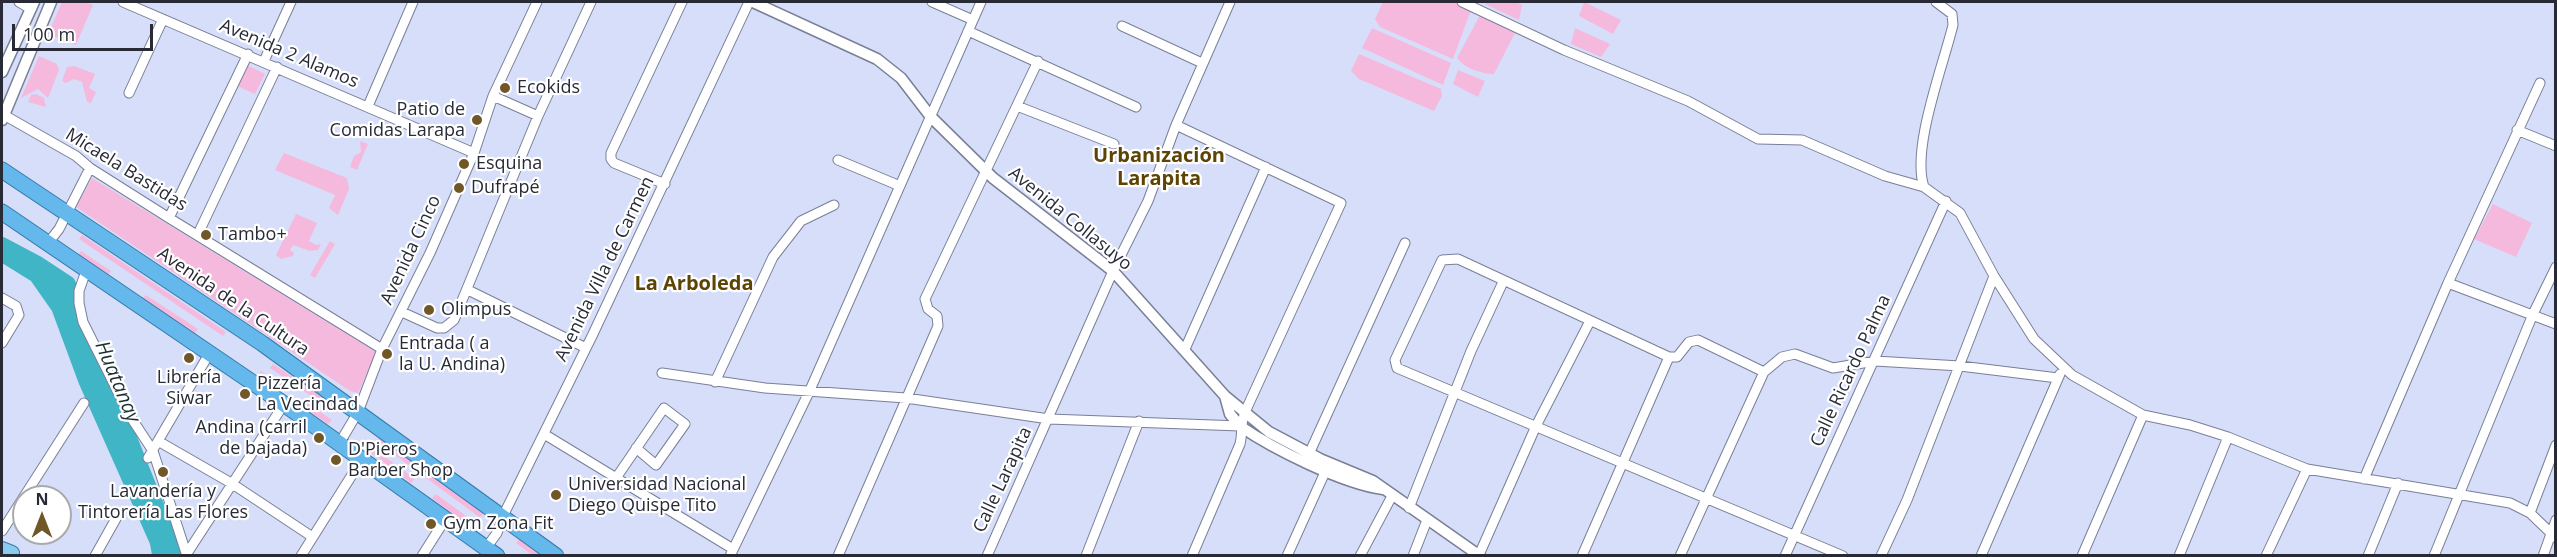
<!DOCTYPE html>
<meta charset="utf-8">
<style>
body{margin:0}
#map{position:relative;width:2557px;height:557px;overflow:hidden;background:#d7def9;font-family:"Open Sans",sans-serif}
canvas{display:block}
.frame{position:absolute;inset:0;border:3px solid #282b35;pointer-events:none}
.north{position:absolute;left:12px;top:485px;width:60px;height:60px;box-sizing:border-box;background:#fff;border:2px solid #a9aaae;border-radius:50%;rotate:0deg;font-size:16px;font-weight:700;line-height:24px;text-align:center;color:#282b35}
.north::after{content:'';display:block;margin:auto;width:21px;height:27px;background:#705728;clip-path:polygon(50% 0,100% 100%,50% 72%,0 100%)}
.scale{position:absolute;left:12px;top:24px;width:141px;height:27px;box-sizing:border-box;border:3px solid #282b35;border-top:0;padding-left:8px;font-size:18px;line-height:21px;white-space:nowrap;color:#282b35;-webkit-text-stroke:4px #fff;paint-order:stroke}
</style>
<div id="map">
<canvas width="2557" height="557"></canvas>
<div class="frame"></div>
<div class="north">N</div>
<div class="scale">100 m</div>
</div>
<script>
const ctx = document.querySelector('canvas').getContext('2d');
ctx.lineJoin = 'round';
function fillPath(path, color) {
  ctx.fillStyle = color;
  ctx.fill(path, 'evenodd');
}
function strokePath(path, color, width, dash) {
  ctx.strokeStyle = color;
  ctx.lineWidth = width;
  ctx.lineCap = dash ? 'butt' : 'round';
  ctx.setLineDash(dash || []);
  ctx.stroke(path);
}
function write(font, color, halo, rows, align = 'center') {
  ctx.font = font + ' "Open Sans",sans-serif';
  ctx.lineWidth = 4.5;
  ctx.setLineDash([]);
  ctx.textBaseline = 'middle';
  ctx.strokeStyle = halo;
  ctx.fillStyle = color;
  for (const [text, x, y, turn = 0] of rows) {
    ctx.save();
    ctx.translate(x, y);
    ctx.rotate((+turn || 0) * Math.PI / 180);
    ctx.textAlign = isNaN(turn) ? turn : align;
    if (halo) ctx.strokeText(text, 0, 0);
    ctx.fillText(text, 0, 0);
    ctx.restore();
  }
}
fillPath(new Path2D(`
 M62 2H85L93 5 76 45 48 34Z
 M1383 2H1452L1471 10 1453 59 1380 27 1375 19Z
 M1486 2H1516L1522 5 1519 20 1485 4Z
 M1584 2 1621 20 1613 34 1579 16Z
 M1480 15 1516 31 1494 74C1482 74 1464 68 1457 58Z
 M1372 28 1451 63 1443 85 1362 48Z
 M1575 28 1610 44 1601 57 1571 44Z
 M1359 54 1441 89 1442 96 1434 111 1359 79 1351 71Z
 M39 56 57 64 59 70 48 98 38 89 21 98Z
 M245 64 265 74 255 94 235 85Z
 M74 66 95 74 89 88 96 92 91 103 87 102 82 82 74 79 66 83 62 81 67 67Z
 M1458 70 1485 81 1478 97 1453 84Z
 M36 94 44 98 46 107 28 102 31 95Z
 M360 141 368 144 357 170 350 167 354 156 361 152Z
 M284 153 347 178 349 189 338 215 329 208 335 195 275 170Z
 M92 178 376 352 358 393 350 391 76 207Z
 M2493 204 2532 223 2516 257 2474 239Z
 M296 214 317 223 309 241 316 245 321 244 318 250 310 251 293 245 290 250 294 253 293 256 281 259 276 255Z
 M82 235 226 332 223 336 79 239Z
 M330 241 335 244 315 278 310 275Z
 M81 251 111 271 107 276 78 255Z
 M146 295 198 329 194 334 142 299Z
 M273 364 340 409 336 413 270 368Z
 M261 371 285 387 282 391 258 375Z
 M304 402H306L332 420 328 424 302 406Z
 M379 437 483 511 482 516 479 517 376 441Z
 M373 448 415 479 411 483 370 452Z
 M436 494 473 521 472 524 469 526 432 498Z
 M520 538 543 555H532L516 543Z`), '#f5b9de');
fillPath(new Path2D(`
 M2 245 36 263 68 284 77 323 117 408 171 543 173 555H152L150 544 79 384 52 311 31 281 2 263Z`), '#3fb5c5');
strokePath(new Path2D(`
 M2 245 36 263 68 284 77 323 117 408 171 543 173 556`), '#3fb5c5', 16);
const minor = new Path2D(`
 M19 2 31 9
 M123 2 474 153
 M932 2 973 20
 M1462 2 1564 50 1688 101 1758 139 1802 140 1885 176 1924 187
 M1936 2 1952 14 1953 25C1943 66 1911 149 1924 187L1960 213 1994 276 2034 339 2072 375 2143 415 2190 425 2228 437 2307 469 2510 503 2530 513 2556 538
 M1122 26 1202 63
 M968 31 1136 107
 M264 61 291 2
 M129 93 163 19
 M493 96 538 116
 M368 106 413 2
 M1017 106 1114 144
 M4 115 76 156 90 168 169 218 382 349
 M1176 125 1341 203 1245 412C1240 425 1243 432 1240 444L1192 556
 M2517 130 2556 146
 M838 160 900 186
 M665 184 614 163 611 159V153L682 2
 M169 218 248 54
 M198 234 277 67
 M48 243 59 229 90 168
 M87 268 79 291V303L83 322 130 416 153 451 187 556
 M2448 283 2556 324
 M468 290 586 348
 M2 298 16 306 19 315 2 343
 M402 312 437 328H444L454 320 538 116 591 2
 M1185 349 1266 167
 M662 373 765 388 906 398 1049 419 1240 426
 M715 382 773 257 801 221 834 205
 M544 434 733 549
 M158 441 231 483 311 536
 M339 444 358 412 382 349 430 253 474 153 493 96 537 2
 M1309 454 1405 243
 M148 458 209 354
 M616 478 664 408 685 424 656 465 636 448
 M2364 479 2448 283 2540 83
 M1409 508 1471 351 1503 282
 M2530 513 2556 445
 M2 531 84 403
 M486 548 497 533 503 516 593 334 749 2
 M186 555 284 404
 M1479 555 1536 426 1590 321
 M95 556 118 515
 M301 556 362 459
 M422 556 446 518
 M730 556 810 390 981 2
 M838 556 938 326 937 316 928 309 925 299 1038 61
 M987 556 1113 271 1148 201 1176 125 1230 2
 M1086 556 1139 421
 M1287 556 1326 470
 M1360 556 1392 496
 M1413 556 1427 520
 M1582 556 1669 357
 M1680 556 1764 372
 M1785 556 1946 201
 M1843 556 1397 368 1395 360 1442 260 1458 259 1669 357H1677L1689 342 1698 340 1764 372 1782 357 1795 354 1833 368 1875 361 1960 366 2058 378
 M1881 556 1907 500 1994 276
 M1981 556 2060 374
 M2082 556 2143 415
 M2179 556 2228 437
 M2266 556 2307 469
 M2368 556 2398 483
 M2434 556 2533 314 2556 267
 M2543 556 2556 520`);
const tertiary = new Path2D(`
 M753 2 877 59 901 78 931 117 993 178 1113 271 1225 396 1230 414 1240 426C1273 449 1344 484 1383 489
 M2 72 34 2
 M2 120 51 2
 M1225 396 1269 432 1320 459 1373 481 1480 556`);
const primary = new Path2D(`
 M2 549 12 553`);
const trunk = new Path2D(`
 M2 170 263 344 556 556
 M2 212 284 404 497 556`);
strokePath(minor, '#797f97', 11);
strokePath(tertiary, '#797f97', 13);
strokePath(primary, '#367ba9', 16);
strokePath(trunk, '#367ba9', 17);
strokePath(minor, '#fff', 9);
strokePath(tertiary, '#fff', 10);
strokePath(primary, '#8bcaf1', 14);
strokePath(trunk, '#64b8ec', 15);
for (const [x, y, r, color] of [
 [505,88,6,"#705728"],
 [477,120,6,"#705728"],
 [464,164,6,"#705728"],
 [459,188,6,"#705728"],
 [206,235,6,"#705728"],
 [429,310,6,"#705728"],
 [387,354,6,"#705728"],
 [189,358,6,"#705728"],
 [245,394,6,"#705728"],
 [319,438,6,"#705728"],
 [336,460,6,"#705728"],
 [163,472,6,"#705728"],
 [556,495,6,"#705728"],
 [431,524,6,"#705728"]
]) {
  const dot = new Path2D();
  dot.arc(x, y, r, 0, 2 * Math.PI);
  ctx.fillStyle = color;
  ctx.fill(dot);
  strokePath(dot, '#fff', 2);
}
write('18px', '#282b35', '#fff', [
 ["Avenida 2 Alamos",289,54,23],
 ["Micaela Bastidas",126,170,32],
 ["Avenida Collasuyo",1070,219,39],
 ["Avenida Cinco",411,250,-65],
 ["Avenida Villa de Carmen",605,269,-64],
 ["Avenida de la Cultura",233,302,34],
 ["Calle Ricardo Palma",1851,371,-65],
 ["Calle Larapita",1003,480,-65]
]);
write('18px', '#282b35', '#fff', [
 ["Ecokids",517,88],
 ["Patio de",465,110,"right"],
 ["Comidas Larapa",465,131,"right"],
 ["Esquina",476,164],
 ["Dufrapé",471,188],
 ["Tambo+",218,235],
 ["Olimpus",441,310],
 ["Entrada ( a",399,344],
 ["la U. Andina)",399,365],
 ["Librería",189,378,"center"],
 ["Siwar",189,399,"center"],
 ["Pizzería",257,384],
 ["La Vecindad",257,405],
 ["Andina (carril",307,428,"right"],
 ["de bajada)",307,449,"right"],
 ["D'Pieros",348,450],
 ["Barber Shop",348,471],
 ["Universidad Nacional",568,485],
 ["Diego Quispe Tito",568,506],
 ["Lavandería y",163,492,"center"],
 ["Tintorería Las Flores",163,513,"center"],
 ["Gym Zona Fit",443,524]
], 'left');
write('bold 20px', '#5d4304', '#fff', [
 ["Urbanización",1159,156],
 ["Larapita",1159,179],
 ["La Arboleda",694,284]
]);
write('italic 20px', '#1d3134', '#fff', [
 ["Huatanay",117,382,67]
]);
</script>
